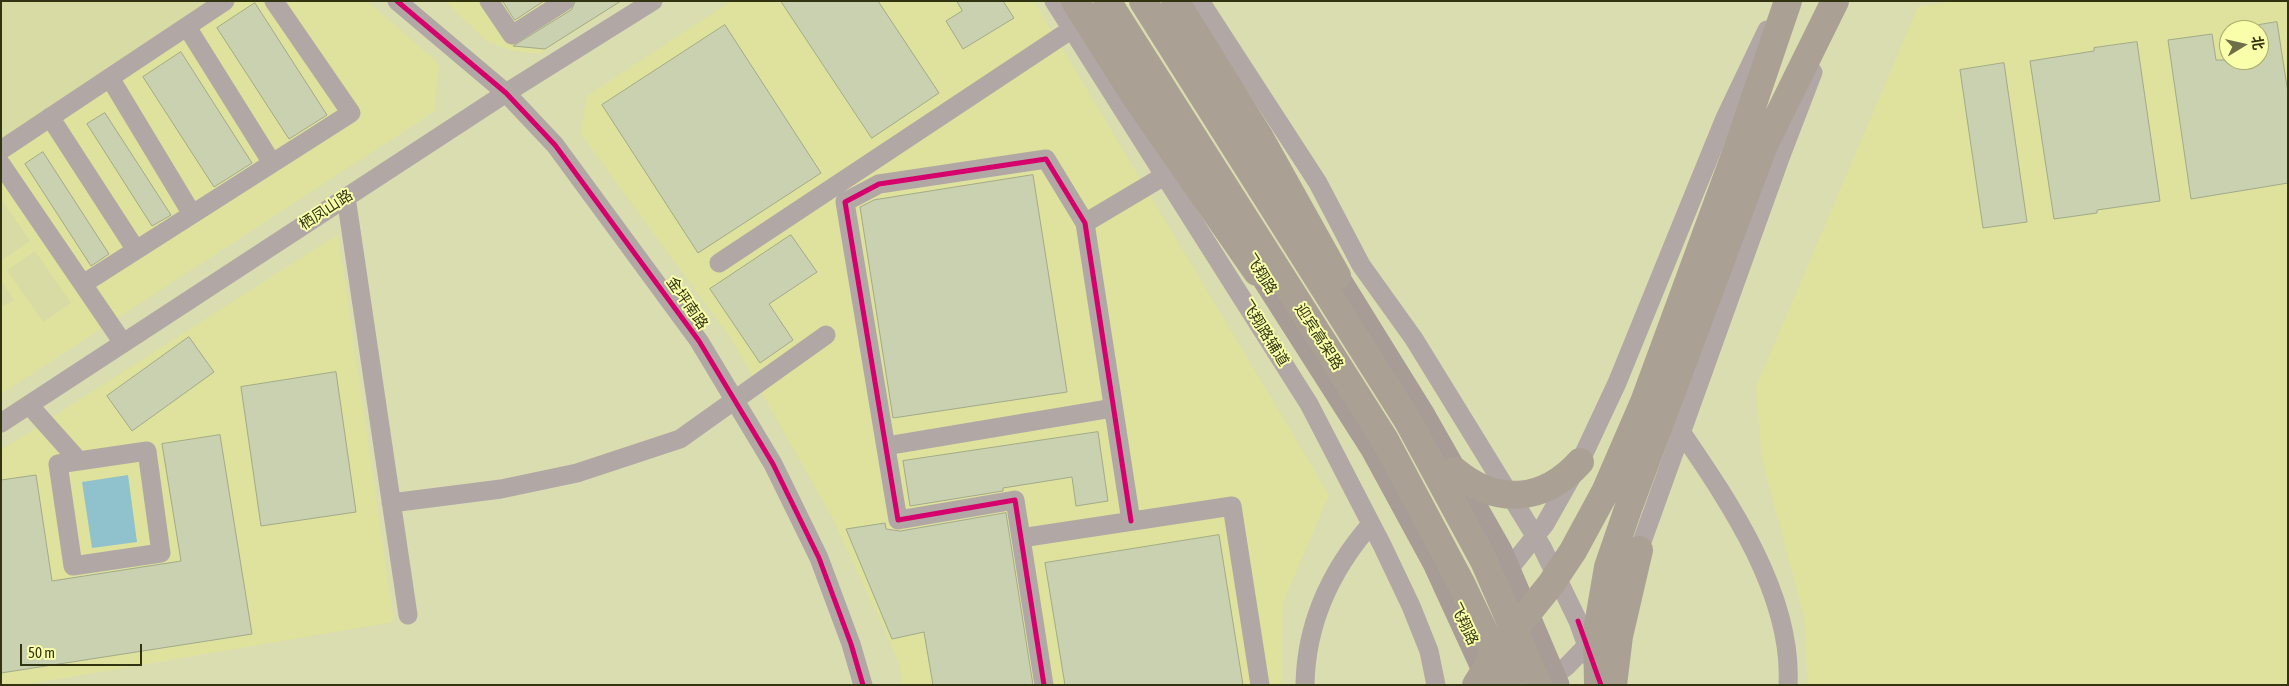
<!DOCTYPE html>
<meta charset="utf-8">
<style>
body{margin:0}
#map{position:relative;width:2289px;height:686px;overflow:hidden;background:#daddb0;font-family:"Asap Condensed","Noto Sans SC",sans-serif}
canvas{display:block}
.frame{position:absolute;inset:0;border:2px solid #323411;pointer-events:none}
.north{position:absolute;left:2219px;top:20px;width:50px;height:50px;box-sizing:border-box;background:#f8feaa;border:1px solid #a9ad6d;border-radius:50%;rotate:81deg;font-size:14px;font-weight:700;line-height:20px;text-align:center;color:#323411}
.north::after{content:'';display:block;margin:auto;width:18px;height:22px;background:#6d6f49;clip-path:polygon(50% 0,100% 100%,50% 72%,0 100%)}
.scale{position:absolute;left:20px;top:644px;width:122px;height:22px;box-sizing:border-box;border:2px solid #323411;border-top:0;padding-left:6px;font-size:15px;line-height:18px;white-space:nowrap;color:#323411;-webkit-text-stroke:4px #f8feaa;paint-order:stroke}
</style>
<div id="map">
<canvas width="2289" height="686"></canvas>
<div class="frame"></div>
<div class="north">北</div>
<div class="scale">50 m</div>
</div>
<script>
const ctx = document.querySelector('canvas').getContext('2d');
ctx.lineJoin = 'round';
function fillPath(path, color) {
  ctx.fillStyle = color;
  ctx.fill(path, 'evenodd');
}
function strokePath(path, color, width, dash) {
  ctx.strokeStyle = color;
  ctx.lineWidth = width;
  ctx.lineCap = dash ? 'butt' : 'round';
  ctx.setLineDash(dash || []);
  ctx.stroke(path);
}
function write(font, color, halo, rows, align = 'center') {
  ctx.font = font + ' "Asap Condensed","Noto Sans SC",sans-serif';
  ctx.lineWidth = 4;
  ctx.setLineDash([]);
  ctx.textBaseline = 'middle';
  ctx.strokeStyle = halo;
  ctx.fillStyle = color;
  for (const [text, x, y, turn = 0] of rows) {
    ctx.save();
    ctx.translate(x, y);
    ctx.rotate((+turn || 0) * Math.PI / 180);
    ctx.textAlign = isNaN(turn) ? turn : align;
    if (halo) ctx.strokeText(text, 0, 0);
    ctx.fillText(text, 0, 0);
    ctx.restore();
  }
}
fillPath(new Path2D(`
 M1 1H367L439 64 435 111 1 394Z
 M444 1H623L540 54 513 51 488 42Z
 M731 1H1034L1329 495 1283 602 1281 685H902L899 662 833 519 732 340 580 133 587 96Z
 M1954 1H2288V685H1808L1804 617 1762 459 1756 387 1918 7ZM2229 30H2259V60H2229Z
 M338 234 394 622 23 685H1V450Z`), '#dee29c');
fillPath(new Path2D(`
 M1 1H210L1 139Z
 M1 199 30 241 2 260 1 259Z
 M35 251 71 303 43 322 7 270Z
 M1 281 14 300 4 306 1 303Z`), '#d8dca4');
fillPath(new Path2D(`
 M128 475 137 542 92 548 82 482Z`), '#8fc2cd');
const building = new Path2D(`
 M503 1H544L515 20Z
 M576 1H621L545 49 513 46 571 10Z
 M781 1H878L939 93 872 138Z
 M957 1H1003L1014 18 963 49 946 21 962 11Z
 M255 3 327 115 289 139 217 28Z
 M2277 22 2288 93V183L2191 199 2168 40 2212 34 2216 60H2259V25Z
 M725 25 821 173 698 253 602 105Z
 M2137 42 2160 201 2097 210V213L2054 219 2030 61 2094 51V48Z
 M181 52 252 163 214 187 143 77Z
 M2004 63 2027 222 1983 228 1960 70Z
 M105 113 171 215 152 226 87 124Z
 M43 152 109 254 91 266 25 164Z
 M1033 175 1067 392 893 418 860 207 874 200Z
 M791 235 817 272 769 304 793 340 760 363 710 289Z
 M189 337 214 372 132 431 107 396Z
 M336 372 356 512 261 526 241 387Z
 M1098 432 1108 501 1076 506 1072 477 1003 488V491L910 506 903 461Z
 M220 435 252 634 1 673V480L36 475 52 581 181 561 162 444Z
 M1006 513 1033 685H933L924 632 892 639 846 529 885 523 886 529 900 531Z
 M1219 535 1243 685H1065L1045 563Z`);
fillPath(building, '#cad1b1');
strokePath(building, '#a2aa89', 1);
strokePath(new Path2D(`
 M397 1 506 93 555 145 699 341 773 464 819 558 851 644 863 685
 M489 1 512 35 565 1
 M1054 1 1309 404 1382 545 1411 606 1429 651 1436 685
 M1200 1 1318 183 1361 265 1414 339 1542 547 1578 621 1592 660
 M187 27 272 163
 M110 78 192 214
 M50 117 136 250
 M1 150 225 1
 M1 164 123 343
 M346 197 408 615
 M1085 223 1164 176
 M719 263 1072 29
 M83 284 351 113 274 1
 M29 405 79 461
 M1 423 506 93 653 1
 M1682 433C1730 503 1793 596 1788 685
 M886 446 1113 408
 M147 451 161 553 73 566 58 464Z
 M391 503 501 489 577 473 680 439 826 335
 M1021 538 1232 506 1260 685
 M1635 561 1780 158 1813 72
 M1501 579 1545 524 1580 462 1617 383 1725 118 1767 30
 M1545 683 1567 666 1594 638
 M1044 685 1015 500 898 520 845 202 879 184 1046 159 1085 223 1131 521
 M1305 685C1306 623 1331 570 1371 524`), '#b1a7a5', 19);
strokePath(new Path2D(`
 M1248 253 1373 449 1435 563 1491 685
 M1326 259 1421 412 1500 551 1557 685`), '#a79c96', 25);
strokePath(new Path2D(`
 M1075 1 1133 93 1257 272
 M1107 1 1385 440 1461 583 1500 665 1508 685
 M1143 1 1408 421 1484 561 1538 685
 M1175 1 1260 138 1337 276
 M1455 471C1497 506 1544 502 1580 462
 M1476 685 1497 651 1551 584 1573 551 1605 492 1644 402 1740 142 1788 1
 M1598 685 1597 631 1608 567 1629 506 1763 147 1835 1
 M1613 685 1619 636 1639 550`), '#aaa194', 28);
strokePath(new Path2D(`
 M397 1 506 93 555 145 699 341 773 464 819 558 851 644 863 685
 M1578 621 1601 685
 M1044 685 1015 500 898 520 845 202 879 184 1046 159 1085 223 1131 521`), '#d6006c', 5);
write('15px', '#323411', '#f8feaa', [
 ["栖凤山路",326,210,-33],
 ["飞翔路",1261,274,58],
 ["金坪南路",687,303,55],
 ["飞翔路辅道",1265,333,58],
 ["迎宾高架路",1319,337,57],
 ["飞翔路",1464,624,64]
]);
</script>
